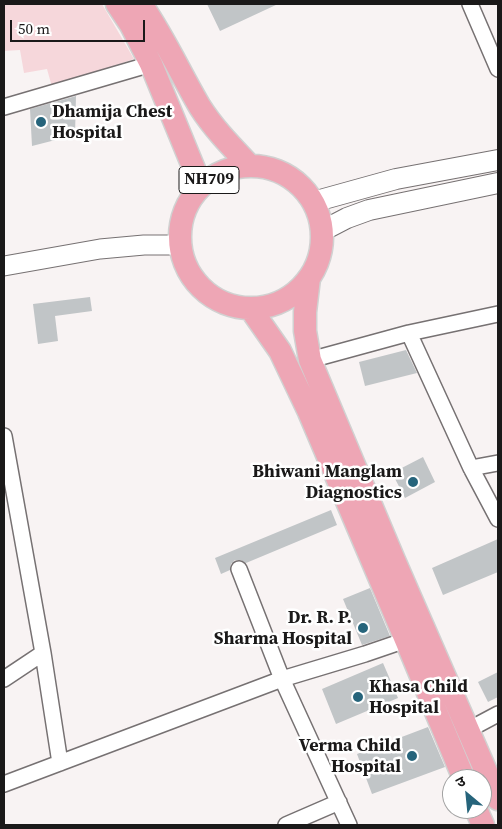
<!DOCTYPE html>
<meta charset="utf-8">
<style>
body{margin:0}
#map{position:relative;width:502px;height:829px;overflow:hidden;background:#f8f3f3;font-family:"Source Serif 4","Noto Sans Devanagari",serif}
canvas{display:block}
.frame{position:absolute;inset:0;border:5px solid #1a1919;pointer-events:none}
.north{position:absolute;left:442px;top:769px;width:50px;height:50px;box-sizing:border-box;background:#fff;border:1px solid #a3a3a3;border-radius:50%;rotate:332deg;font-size:14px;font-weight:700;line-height:20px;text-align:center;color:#1a1919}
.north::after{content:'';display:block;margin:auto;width:18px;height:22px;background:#26647b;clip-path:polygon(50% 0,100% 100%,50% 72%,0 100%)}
.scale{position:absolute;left:10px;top:20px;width:135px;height:22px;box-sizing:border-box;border:2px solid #1a1919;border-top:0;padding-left:6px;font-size:15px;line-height:18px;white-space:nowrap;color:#1a1919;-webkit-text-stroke:4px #fff;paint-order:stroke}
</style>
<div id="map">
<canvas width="502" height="829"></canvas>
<div class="frame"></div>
<div class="north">उ</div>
<div class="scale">50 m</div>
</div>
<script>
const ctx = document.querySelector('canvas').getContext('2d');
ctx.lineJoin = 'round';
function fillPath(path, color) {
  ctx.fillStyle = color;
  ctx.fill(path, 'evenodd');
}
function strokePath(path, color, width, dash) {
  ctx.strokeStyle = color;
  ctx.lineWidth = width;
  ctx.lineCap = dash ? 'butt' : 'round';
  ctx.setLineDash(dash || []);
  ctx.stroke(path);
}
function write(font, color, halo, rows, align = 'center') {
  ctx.font = font + ' "Source Serif 4",serif';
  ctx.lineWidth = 5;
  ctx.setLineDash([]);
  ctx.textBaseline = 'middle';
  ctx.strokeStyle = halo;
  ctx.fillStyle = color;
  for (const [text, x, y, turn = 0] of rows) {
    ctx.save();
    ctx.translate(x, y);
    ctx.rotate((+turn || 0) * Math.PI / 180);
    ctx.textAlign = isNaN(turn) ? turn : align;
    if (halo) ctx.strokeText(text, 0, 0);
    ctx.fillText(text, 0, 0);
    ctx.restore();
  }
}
fillPath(new Path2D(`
 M4 4H102L134 59 52 87 47 69 24 73 20 50 4 51Z`), '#f6d7db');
fillPath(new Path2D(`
 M207 4H278L220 31Z
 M76 96 75 135 32 146 30 109Z
 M90 297 92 311 55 316 58 341 38 344 33 304Z
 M406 350 417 373 365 386 359 362Z
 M423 457 435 482 405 498 392 473Z
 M331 510 337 525 246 563 241 560H235L231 564 230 570 221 574 215 558Z
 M498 539V572L443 595 432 568Z
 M370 588 390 636 362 645 343 599Z
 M383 663 398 698 336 724 322 689Z
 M498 672V697L488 702 478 682Z
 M428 727 445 767 372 794 357 754Z`), '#c1c5c7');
const minor = new Path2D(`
 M470 4 498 69
 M4 107 151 64
 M409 333 471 468 498 519
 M310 360 409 333 498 314
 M4 436 43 653 60 763
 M471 468 498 463
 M239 569 282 679 349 825
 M4 679 43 653
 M468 730 498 714
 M4 784 282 679 365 654 406 640
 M286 825 339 802`);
const tertiary = new Path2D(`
 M4 266 100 249 144 245H180`);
const secondary = new Path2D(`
 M313 202 396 179 498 160
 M322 231 347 218 369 210 498 183`);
const primary = new Path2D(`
 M117 4 131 25 151 64 201 186
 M141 4C164 37 180 73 200 107 214 129 232 147 250 166
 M180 237a71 71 0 1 1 142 0a71 71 0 1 1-142 0Z
 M309 278 305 312V331L310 360 394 560 498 799
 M250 308 280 351 309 412 406 640 464 779
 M476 809 483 825`);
strokePath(minor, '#767172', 18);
strokePath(tertiary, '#767172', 21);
strokePath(secondary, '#767172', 22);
strokePath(primary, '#d1d1d1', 25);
strokePath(minor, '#fff', 15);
strokePath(tertiary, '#fff', 19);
strokePath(secondary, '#fff', 20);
strokePath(primary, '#eea6b5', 22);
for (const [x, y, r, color] of [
 [41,122,6,"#26647b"],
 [413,482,6,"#26647b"],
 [363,628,6,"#26647b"],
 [358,697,6,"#26647b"],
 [412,756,6,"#26647b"]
]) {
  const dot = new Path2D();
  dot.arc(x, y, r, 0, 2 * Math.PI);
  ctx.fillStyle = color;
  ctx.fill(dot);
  strokePath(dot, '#fff', 2);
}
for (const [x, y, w] of [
 [209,180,60]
]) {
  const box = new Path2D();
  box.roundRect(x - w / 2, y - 13.5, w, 27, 4);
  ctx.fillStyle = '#fff';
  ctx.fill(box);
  strokePath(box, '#1a1919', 1);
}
write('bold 16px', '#1a1919', null, [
 ["NH709",209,180]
]);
write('bold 18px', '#1a1919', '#fff', [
 ["Dhamija Chest",52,112,"left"],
 ["Hospital",52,133,"left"],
 ["Bhiwani Manglam",402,472],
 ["Diagnostics",402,493],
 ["Dr. R. P.",352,618],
 ["Sharma Hospital",352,639],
 ["Khasa Child",369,687,"left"],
 ["Hospital",369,708,"left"],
 ["Verma Child",401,746],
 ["Hospital",401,767]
], 'right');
</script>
